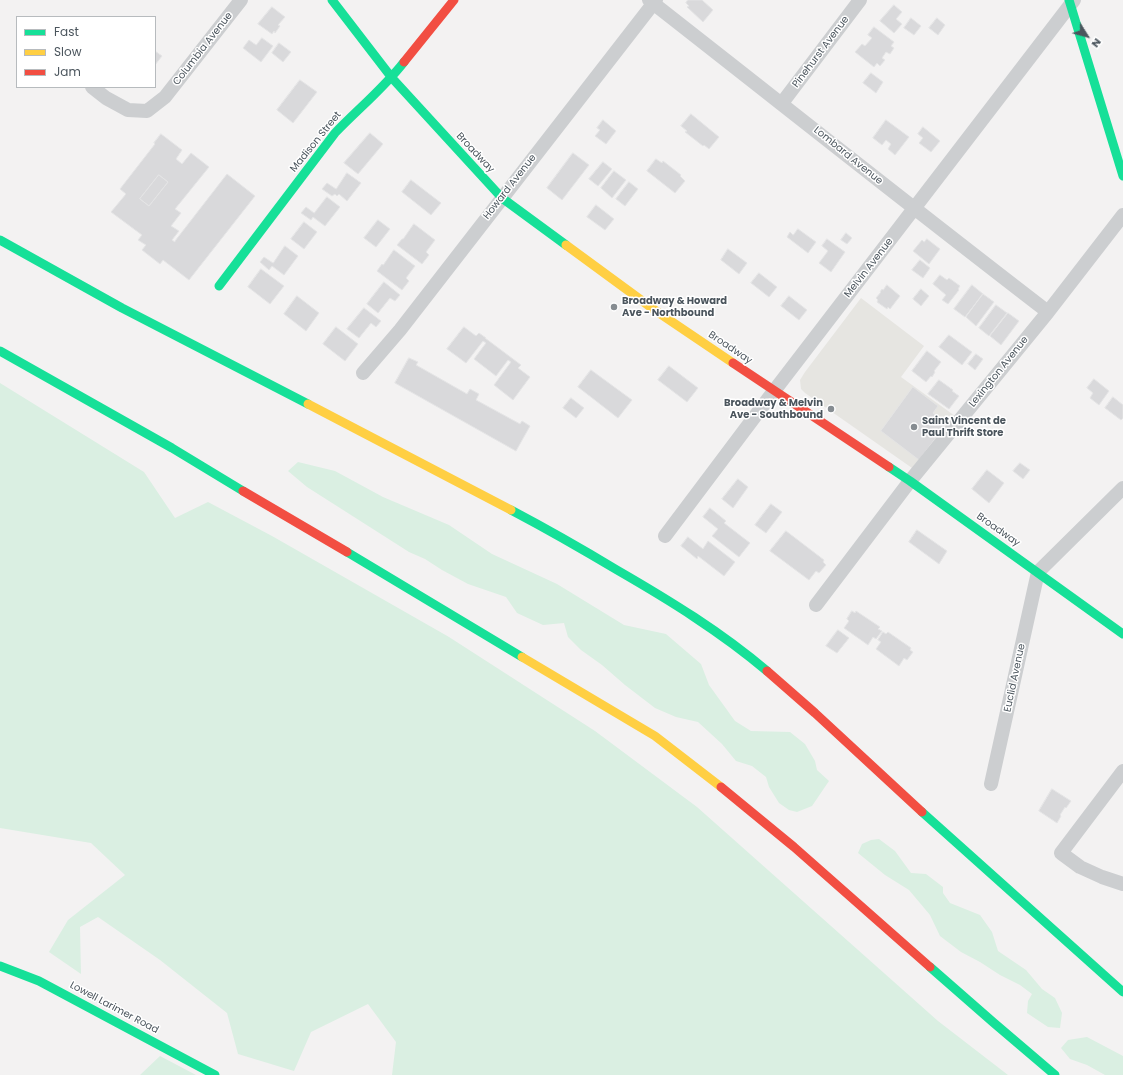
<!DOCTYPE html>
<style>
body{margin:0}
#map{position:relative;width:1123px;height:1075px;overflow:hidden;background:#f3f2f2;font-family:Poppins,sans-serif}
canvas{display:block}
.legend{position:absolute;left:16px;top:16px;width:140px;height:72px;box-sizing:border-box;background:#fff;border:1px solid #b7bbbe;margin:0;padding:5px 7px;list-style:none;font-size:12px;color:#4b555d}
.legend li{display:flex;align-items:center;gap:8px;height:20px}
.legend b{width:20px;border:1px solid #b7bbbe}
.north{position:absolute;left:1067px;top:16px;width:40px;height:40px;-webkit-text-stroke:3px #fff;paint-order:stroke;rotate:127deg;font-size:11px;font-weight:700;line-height:16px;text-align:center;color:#4b555d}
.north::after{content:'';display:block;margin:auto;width:14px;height:18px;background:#4b555d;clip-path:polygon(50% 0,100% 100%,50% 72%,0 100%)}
</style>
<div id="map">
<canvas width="1123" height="1075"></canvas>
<ul class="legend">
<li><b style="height:5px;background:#16e098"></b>Fast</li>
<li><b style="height:5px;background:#ffcf43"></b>Slow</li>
<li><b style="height:5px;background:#f24e42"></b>Jam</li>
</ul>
<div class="north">N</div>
</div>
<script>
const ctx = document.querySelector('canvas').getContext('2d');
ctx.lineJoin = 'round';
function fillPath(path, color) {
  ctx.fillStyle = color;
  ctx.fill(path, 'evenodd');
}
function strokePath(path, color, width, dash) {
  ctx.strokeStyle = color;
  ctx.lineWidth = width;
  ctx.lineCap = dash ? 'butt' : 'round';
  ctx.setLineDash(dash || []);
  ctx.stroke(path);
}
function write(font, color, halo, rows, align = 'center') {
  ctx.font = font + ' Poppins,sans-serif';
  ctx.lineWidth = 3;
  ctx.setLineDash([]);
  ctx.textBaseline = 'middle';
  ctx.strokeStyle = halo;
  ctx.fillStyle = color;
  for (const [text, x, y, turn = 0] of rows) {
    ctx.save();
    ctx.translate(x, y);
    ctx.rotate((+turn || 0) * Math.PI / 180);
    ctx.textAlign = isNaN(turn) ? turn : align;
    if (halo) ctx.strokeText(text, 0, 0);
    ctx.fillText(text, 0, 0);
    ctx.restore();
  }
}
fillPath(new Path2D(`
 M861 298 924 346 901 377 955 416 912 468 805 393 801 389 800 380 805 372Z`), '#e6e5e1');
fillPath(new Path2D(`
 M0 383 144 472 175 518 208 502 272 536 449 637 595 731 697 807 938 1021 1008 1075H392L396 1042 368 1004 311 1032 294 1071 238 1054 227 1013 160 960 98 917 80 927 81 974 49 952 68 920 125 875 91 843 0 828Z
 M298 462 335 471 383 497 449 525 492 554 557 584 624 625 666 634 701 664 709 685 735 721 751 731 790 732 805 744 815 761 817 770 829 781 812 806 797 812 789 810 779 803 769 787 766 777 752 766 736 761 722 744 698 722 676 717 655 708 625 685 602 665 581 650 568 637 564 623 543 625 517 613 506 597 468 584 442 570 425 559 409 552 307 487 288 471Z
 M879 839 895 851 911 873 926 874 943 887V893L950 903 980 915 992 932 998 951 1026 970 1042 989 1055 998 1062 1013 1060 1028 1048 1027 1027 1013 1028 1001 1032 994 1020 985 1000 975 980 962 961 952 940 936 930 915 909 890 885 875 858 853 862 844 871 840Z
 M1087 1037 1123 1056V1075H1105L1087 1065 1070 1059 1061 1048 1068 1040Z
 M160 1056 196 1075H140Z`), '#daefe2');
const building = new Path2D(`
 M688 0H702L713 10 703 22 687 7 689 6 686 3Z
 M894 5 902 12 896 19 902 24 894 33 880 21Z
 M272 7 285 17 278 25 280 26 275 33 274 31 272 34 258 24Z
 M911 18 921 26 914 35 904 28Z
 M937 18 945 25 938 35 929 28Z
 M874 27 894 42 891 46 894 48 890 54 886 52 882 58 885 60 880 66 877 63 874 67 855 52 862 44 865 46 872 38 868 35Z
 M262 38 273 46 261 62 243 48 249 40 256 45Z
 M279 43 291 52 283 62 272 53Z
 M155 51 162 56 155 65Z
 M871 73 883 82 876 93 863 83Z
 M300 80 317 92 293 123 277 110Z
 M691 114 719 137 709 149 704 145 703 146 685 132 687 131 681 126Z
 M603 120 616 131 606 144 595 136 600 130 597 128Z
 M886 120 909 137 895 155 888 149 891 144 886 140 882 145 873 138Z
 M923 127 940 141 931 152 919 143 923 138 918 134Z
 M370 133 383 144 358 174 344 163Z
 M161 134 182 150 176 159 182 164 191 153 209 167 175 209 181 213 171 226 179 231 172 240 175 242V241L227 174 255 196 189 280 163 260 160 264 142 250 146 245 138 240 142 235 111 212 126 194 120 189 155 144 154 143ZM159 175 168 182 149 206 140 199Z
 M573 153 589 165 562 200 547 188Z
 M656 159 662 163 663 161 681 175 680 176 685 181 675 193 647 171Z
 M603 162 612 169 598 186 589 179Z
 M614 171 626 180 612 198 601 188Z
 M347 173 361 183 347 201 339 194 337 196 335 194 332 196 322 189 327 183 336 189Z
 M159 175 168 182 149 206 140 199Z
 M411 180 441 203 431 215 402 192Z
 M629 182 638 189 625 206 616 199Z
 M327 197 340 207 325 226 313 217 311 220 301 213 306 207 314 213Z
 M596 205 614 219 605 230 587 217Z
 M378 220 390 229 376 247 364 238Z
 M304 222 317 232 304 249 291 239Z
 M414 224 435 240 426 252 429 255 422 264 397 245 402 239H403Z
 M798 229 816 242 808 253 787 237 790 232 793 235Z
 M846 233 852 238 847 244 841 240Z
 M827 239 845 252 831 272 819 263 828 251 822 246Z
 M927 239 940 249 929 264 913 251 922 240 924 242Z
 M285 246 298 256 284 275 272 266 269 270 260 262 264 257 273 263Z
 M728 249 747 263 739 274 721 260Z
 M394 250 415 266 406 278 409 281 402 290 377 271 382 264 383 265Z
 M920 260 930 268 923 278 912 270Z
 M261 269 284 286 270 304 248 287Z
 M759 273 777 287 769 297 751 283Z
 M940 275 947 280 949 278 960 286 958 289 959 290 948 304 942 300 946 295 933 284Z
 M384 282 400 295 395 301 390 298 378 313 367 304Z
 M887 285 900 296 890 309 888 307 887 309 877 302 878 300 876 298 881 292H880L882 289 883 290Z
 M972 285 983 294 965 317 954 309Z
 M921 289 929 296 921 306 913 299Z
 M983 294 994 302 976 326 966 317Z
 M297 296 319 313 306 331 284 314Z
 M789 296 807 310 799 320 781 306Z
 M996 305 1007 313 989 336 979 328Z
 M364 308 381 321 376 327 371 323 359 338 347 329Z
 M1008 313 1019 321 1001 345 990 336Z
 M336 327 358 344 345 361 323 344Z
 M464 327 476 336 479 333 486 338H485L521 365 518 368 530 377 513 400 494 385 511 362 508 360 496 376 474 359 486 343 483 341 466 363 447 349Z
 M949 335 972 352 962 365 939 347Z
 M927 351 941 362 934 371 935 372 932 377 931 376 926 382 912 371Z
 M976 354 983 359 975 370 968 364Z
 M409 358 418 362 416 365 467 394 470 389 479 394 476 400 520 424 522 421 530 426 516 451 395 383Z
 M669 366 698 388 687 402 658 380Z
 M591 370 632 400 618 418 578 387Z
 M1094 379 1109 391 1099 405 1090 398 1093 393 1087 388Z
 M939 380 953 390 952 391 959 396 949 409 928 394Z
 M913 387 938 406 933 413 947 423 919 460 881 431Z
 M1113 397 1123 405V418L1121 420 1105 408Z
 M571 398 584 408 576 418 563 408Z
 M1020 463 1030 470 1023 479 1013 471Z
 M987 470 1004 483 989 503 972 489Z
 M738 479 748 487 733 508 722 499Z
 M771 504 782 512 766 533 755 525Z
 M710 508 726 521 724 523 750 543 739 557 712 536 718 529 703 517Z
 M917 530 947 551 939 564 909 542Z
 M786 531 824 560 823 562 826 565 819 573 816 571 809 580 770 551Z
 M688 537 703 549 708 541 735 562 724 576 698 556 697 559 681 546Z
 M852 611 855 613 856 611 880 627 878 629 882 631 876 639 873 637 868 645 844 628 849 621 847 619Z
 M838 630 849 638 837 653 826 646Z
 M883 632 886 634 888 632 911 648 910 650 913 652 907 660 904 658 899 666 876 649 881 642 878 640Z
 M1052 789 1071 801 1066 808 1065 807 1060 815 1061 816 1057 823 1039 811Z`);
fillPath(building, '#d9d9db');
strokePath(building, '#e4e4e5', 1);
strokePath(new Path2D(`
 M649 0C782 104 914 209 1048 312
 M92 87 106 98 128 110 147 111 165 97 241 0
 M782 103 860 0
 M363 373 400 330 656 0
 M665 536 774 391 1074 0
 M816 605 910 481 1048 312 1123 215
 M1123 771 1061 853 1080 867 1102 877 1123 884
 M991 784 1038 572 1123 488`), '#ccced0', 14);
strokePath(new Path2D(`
 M332 0 392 78 502 198 566 245
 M1069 0 1123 176
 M0 240 122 308 308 404
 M219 286 335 133C358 109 384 88 404 62
 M0 351 172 448 243 491
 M889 467 910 481 1123 634
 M511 510C547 529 582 549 617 570 669 600 721 632 767 671
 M347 552 522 657
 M922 812 1123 992
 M0 966 39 981 215 1075
 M930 967 994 1023 1055 1075`), '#16e098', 9);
strokePath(new Path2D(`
 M566 245 656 311 733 363
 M308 404 511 510
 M522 657 655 736 721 787`), '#ffcf43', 9);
strokePath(new Path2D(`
 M404 62 454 0
 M733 363 889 467
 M243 491 347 552
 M767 671 815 713 922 812
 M721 787 794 847 930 967`), '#f24e42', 9);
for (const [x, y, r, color] of [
 [614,307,4,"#868c91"],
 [831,409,4,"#868c91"],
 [914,427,4,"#868c91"]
]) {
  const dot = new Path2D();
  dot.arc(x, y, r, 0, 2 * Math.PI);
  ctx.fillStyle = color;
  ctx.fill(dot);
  strokePath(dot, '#fff', 1.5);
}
write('10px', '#4b555d', '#fff', [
 ["Columbia Avenue",203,49,-52],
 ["Pinehurst Avenue",821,52,-53],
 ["Madison Street",316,142,-51],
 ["Broadway",475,153,47],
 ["Lombard Avenue",848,156,39],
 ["Howard Avenue",510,187,-52],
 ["Melvin Avenue",869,268,-52],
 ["Broadway",730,348,34],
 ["Lexington Avenue",999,372,-51],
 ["Broadway",998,530,35],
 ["Euclid Avenue",1015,678,-78],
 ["Lowell Larimer Road",114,1008,28]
]);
write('bold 10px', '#4b555d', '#fff', [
 ["Broadway & Howard",622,301],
 ["Ave - Northbound",622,313],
 ["Broadway & Melvin",823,403,"right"],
 ["Ave - Southbound",823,415,"right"],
 ["Saint Vincent de",922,421],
 ["Paul Thrift Store",922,433]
], 'left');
</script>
